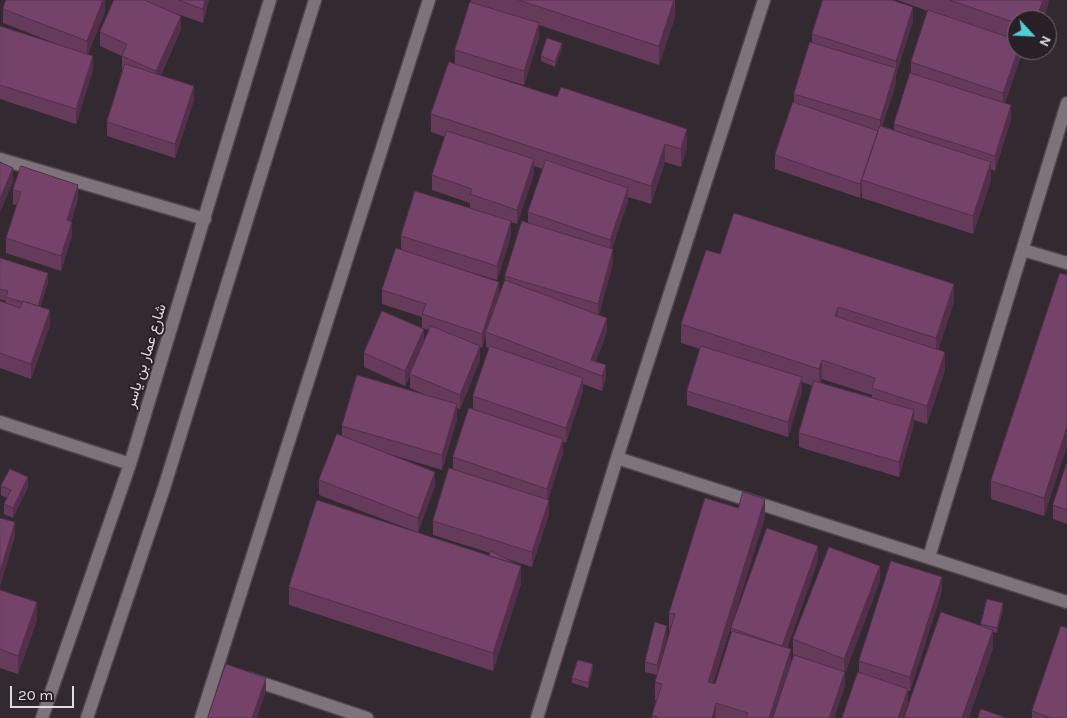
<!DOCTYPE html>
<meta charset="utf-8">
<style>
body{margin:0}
#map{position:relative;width:1067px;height:718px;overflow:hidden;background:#332930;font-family:Karla,sans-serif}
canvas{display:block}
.north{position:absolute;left:1007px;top:10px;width:50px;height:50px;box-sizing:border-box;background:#291f27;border:1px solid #736a71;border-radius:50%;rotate:115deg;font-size:14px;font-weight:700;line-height:20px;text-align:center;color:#e2dbe0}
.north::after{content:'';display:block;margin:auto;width:18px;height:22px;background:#52ccd5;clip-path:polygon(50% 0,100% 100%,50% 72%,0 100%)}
.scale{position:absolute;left:10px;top:686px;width:64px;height:22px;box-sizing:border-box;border:2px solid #e2dbe0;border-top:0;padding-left:6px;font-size:15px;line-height:18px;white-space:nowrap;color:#e2dbe0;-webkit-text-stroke:4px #291f27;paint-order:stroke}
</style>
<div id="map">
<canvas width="1067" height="718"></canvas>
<div class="north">N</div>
<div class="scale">20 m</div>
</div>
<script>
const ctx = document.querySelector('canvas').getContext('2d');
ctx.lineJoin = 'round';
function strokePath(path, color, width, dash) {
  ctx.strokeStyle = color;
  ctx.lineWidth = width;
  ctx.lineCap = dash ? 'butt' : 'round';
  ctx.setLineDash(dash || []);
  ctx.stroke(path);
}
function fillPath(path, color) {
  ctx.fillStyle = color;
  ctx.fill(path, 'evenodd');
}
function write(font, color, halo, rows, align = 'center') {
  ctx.font = font + ' Karla,Vazirmatn,sans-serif';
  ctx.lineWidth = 4;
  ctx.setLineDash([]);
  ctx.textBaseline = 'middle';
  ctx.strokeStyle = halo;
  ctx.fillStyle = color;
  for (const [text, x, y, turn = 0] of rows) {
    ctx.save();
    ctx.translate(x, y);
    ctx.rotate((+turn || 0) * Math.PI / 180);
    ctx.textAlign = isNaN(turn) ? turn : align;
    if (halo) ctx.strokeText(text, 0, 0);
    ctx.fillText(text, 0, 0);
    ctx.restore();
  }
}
const minor = new Path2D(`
 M0 159 205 219
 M1023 250 1067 263
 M0 422 130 464
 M617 458 1067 602
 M929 557 1067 103
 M250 679 367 718
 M42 718 130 464 270 0
 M87 718 164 488 315 0
 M201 718 429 0
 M537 718 617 458 764 0`);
strokePath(minor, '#4f464c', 15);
strokePath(minor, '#7e727b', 12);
fillPath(new Path2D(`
 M105 0V11L88 54 93 70 76 124 0 99V26L57 44 3 23V9Z
 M114 0H209L203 23 166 10 181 30 161 75 194 100 175 158 107 136V122L123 71 122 70V56L100 46V32Z
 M471 0H675V17L659 65 539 25V37L524 85 476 71 687 148 681 167 665 162 651 204 628 197V202L612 248 613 263 599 315 607 332 596 361 606 379 602 391 583 384V392L566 443 563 442V453L548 499 549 514 532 567 504 558 521 584 493 671 289 605V587L417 532 319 495V480L342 436V426L427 396 410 388V375L405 386 364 367V353L424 342 429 330 422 328V317L382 304V290L401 250V236L470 208V203L432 190V175L445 137 431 132V114L455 64V50L471 2ZM534 166 543 169 528 212V222L505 276V282L495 307 499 296 414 255 497 280 511 236V222L517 224 534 174ZM486 335V347L489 348 473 396V409L453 457V469L433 521V535L490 553 489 556 418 533 435 486 389 454 442 470 457 419V408L460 409 480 360V347L482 348Z
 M897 0H1050L1017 20V50H1021V56L1005 103 1011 119 995 171 991 169V180L973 234 862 198V190L860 198 775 169V155L794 102V94L812 42V34L913 21 896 75V83L882 126 894 130V124L911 73V62L928 11Z
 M562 48 555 67 541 61V56Z
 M13 190 78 199 71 222 72 236 61 271 6 253V238L17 205 13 204Z
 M720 254 954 302 938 350 945 370 927 424 914 420V424L899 477 799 447V433L813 386 802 382V391L788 437 687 405V391L700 349 681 343V324ZM822 379 872 395V397L820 383Z
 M0 258 48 283 40 307 50 325 31 379 0 368V301L6 303V301L0 299Z
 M1067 275V446L1044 516 991 499V481Z
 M1067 462V524L1053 519V505Z
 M1 486 28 487 13 518 4 514V504L7 498 1 495Z
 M738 508 765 517 713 684H715L731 636V628L818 561 787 648 791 665 817 663 793 654V639L880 581 845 673V686L834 718H652V715L656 701 655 700V682L670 631H669V613Z
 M0 589 37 620 18 674 0 668Z
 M942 591 910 691H908V703L859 672V661Z
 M1003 608 997 633 993 632V649L981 626V624Z
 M1064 627 1067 718H1032V711Z
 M667 636 657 675 645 672V662Z
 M593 669 588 688 572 683V678Z`), '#653a5b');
fillPath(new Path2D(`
 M103 0H105V11L87 56V41Z
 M205 0H209L203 23V9Z
 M674 0 675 17 659 65V46Z
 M1043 0H1050L1043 20H1036Z
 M913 7V21L896 75V83L880 134V120L896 69V61Z
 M181 16V30L156 85V71Z
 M539 23V37L524 85V71Z
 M562 43V48L555 67V62Z
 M1018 50H1021V56L1003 107V93Z
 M93 56V70L76 124V109Z
 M194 86V100L175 158V144Z
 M1011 105V119L995 171V156Z
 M687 129V148L681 167V149Z
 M878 131V145L862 180V190L860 198V184Z
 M665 144V162L651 204V186Z
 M534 159V174L517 224V210Z
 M991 162V180L973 234V216Z
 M13 168V182L0 213V199Z
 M78 185V199L67 234V220Z
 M628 188V202L610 255V240Z
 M511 221V236L497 280V266Z
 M72 222V236L61 271V256Z
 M613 249V263L598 319V304Z
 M48 273V283L37 317V307Z
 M499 282V296L487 333 486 332V335L482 348V334Z
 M954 284V302L936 357V338Z
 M838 307V325L835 316Z
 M50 310V325L31 379V364Z
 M607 318V332L591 374V360Z
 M424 329V344L405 386V371Z
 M480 346V360L460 409V395Z
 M945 352V370L927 424V406Z
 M822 360V379L819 388V369Z
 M606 365V379L602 391V376Z
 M802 377V391L788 437V422Z
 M583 378V392L566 443V428Z
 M457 404V419L442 470V455Z
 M914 410V424L899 477V462Z
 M1067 427V446L1044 516V498Z
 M563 439V453L547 503V489Z
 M435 472V486L418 533V518Z
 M28 477V487L13 518V508Z
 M765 499V517L708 700V682Z
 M549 500V514L532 567V552Z
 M15 522V537L0 587V572Z
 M818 546V561L782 660V646Z
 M521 566V584L493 671V653Z
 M880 566V581L845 673V686L834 718H829L844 673V659Z
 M942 577V591L910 691V677Z
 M37 602V620L18 674V656Z
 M1003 603V608L997 633V628Z
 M667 626V636L657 675V665Z
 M993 630V649L969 718H962Z
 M791 649V667L775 718H769Z
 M593 664V669L588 688V683Z
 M266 678V692L257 718H252Z
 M908 689V703L903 718H898Z
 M716 703V718H712Z`), '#522f4a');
const building = new Path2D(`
 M6 0H103L87 41 3 9Z
 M114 0H144L181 16 156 71 122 56 127 44 100 32Z
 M179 0H205L203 9Z
 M519 0H674L659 46Z
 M823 0H892L913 7 896 61 812 34Z
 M950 0H1043L1036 20H1017V23Z
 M470 2 539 23 524 71 455 50Z
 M928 10 1017 40V50H1018L1003 93 911 62Z
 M0 26 93 56 76 109 0 85Z
 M547 38 562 43 555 62 541 56Z
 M810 42 896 68 880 120 794 94Z
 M449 62 557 97 561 87 687 129 681 149 665 144 651 186 431 114Z
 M125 64 194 86 175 144 107 122Z
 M910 73 1011 105 995 156 894 124Z
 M793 102 878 131 860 184 775 155Z
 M880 126 991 162 973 216 862 180Z
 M447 131 534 159 517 210 470 194 472 189 432 175Z
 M546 160 628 188 610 240 528 212Z
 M0 162 13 168 0 199Z
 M21 166 78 185 67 220 72 222 61 256 6 238 21 192 13 190Z
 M415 191 511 221 497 266 401 236Z
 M734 213 954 284 936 338 838 307 835 316 945 352 927 406 872 388 875 378 822 360 819 369 681 324 706 250 720 254Z
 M522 221 613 249 598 304 505 276Z
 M396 248 499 282 482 334 422 314 426 304 382 290Z
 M0 258 48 273 38 306 23 301 22 302 6 297 8 291 0 289Z
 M1060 273 1067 275V427L1044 498 991 481Z
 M505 280 607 318 591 360 606 365 602 376 486 332Z
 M0 301 20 308 23 301 50 310 31 364 0 353Z
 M382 311 424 329 405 371 364 353Z
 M431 326 480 346 460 395 410 374Z
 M490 346 583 378 566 428 473 396Z
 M701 346 802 377 788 422 687 391Z
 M357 375 457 404 442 455 342 426Z
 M814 381 914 410 899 462 799 433Z
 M469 408 563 439 547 489 453 457Z
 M337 434 435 472 418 518 319 480Z
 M1067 462V510L1053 505Z
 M449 468 549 500 532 552 433 521Z
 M10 469 28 477 13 508 4 504 11 490 1 486Z
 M743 492 765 499 708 682 715 684 732 631 791 649 769 718H746L748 713 716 703 712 718H660L652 715 662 684 655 682 675 614 669 613 705 498 738 508Z
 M317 500 521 566 493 653 289 587Z
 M0 518 15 522 0 572Z
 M767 528 818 546 782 646 731 628Z
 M829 547 880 566 844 659 793 639Z
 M491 551 516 564 489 556Z
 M891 561 942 577 910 677 859 661Z
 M0 590 37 602 18 656 0 649Z
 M987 599 1003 603 997 628 981 624Z
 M941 612 993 630 962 718H904Z
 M655 622 667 626 657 665 645 662Z
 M1061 626 1067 628V718H1051L1032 711Z
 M794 655 845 672 829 718H773Z
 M578 660 593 664 588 683 572 678Z
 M226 664 266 678 252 718H208Z
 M858 672 908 689 898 718H842Z
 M981 709 1007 718H978Z`);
fillPath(building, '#75436a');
strokePath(building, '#522f4a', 1);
write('15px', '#e2dbe0', '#291f27', [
 ["شارع عمار بن ياسر",146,356,-73]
]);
</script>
